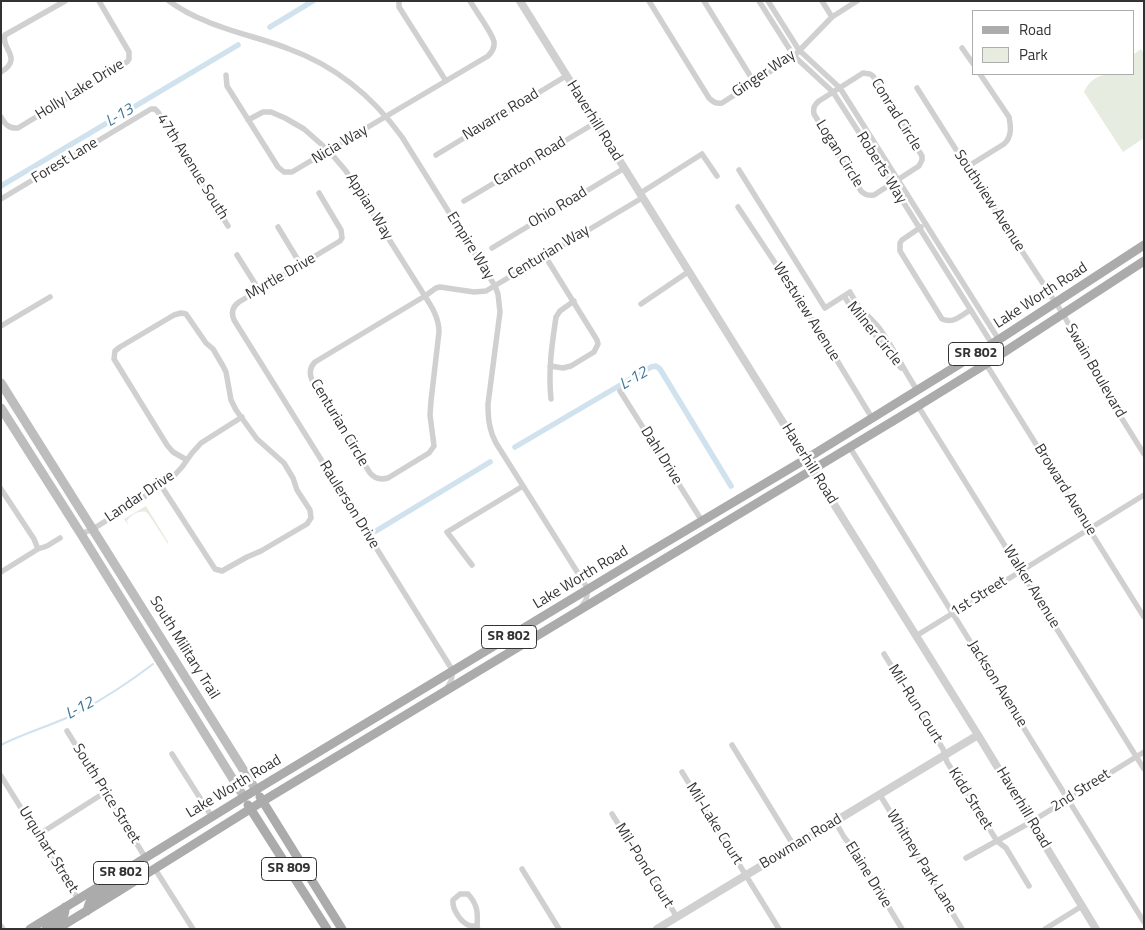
<!DOCTYPE html>
<style>
body{margin:0}
#map{position:relative;width:1145px;height:930px;overflow:hidden;background:#fff;font-family:"Titillium Web",sans-serif}
canvas{display:block}
.frame{position:absolute;inset:0;border:2px solid #333;pointer-events:none}
.legend{position:absolute;left:972px;top:10px;width:162px;height:65px;box-sizing:border-box;background:#fff;border:1px solid #adadad;margin:0;padding:6px 9px;list-style:none;font-size:15px;color:#333}
.legend li{display:flex;align-items:center;gap:10px;height:25px}
.legend b{width:25px;border:1px solid #adadad}
</style>
<div id="map">
<canvas width="1145" height="930"></canvas>
<div class="frame"></div>
<ul class="legend">
<li><b style="height:6px;background:#ababab"></b>Road</li>
<li><b style="height:14px;background:#e6ecdf"></b>Park</li>
</ul>
</div>
<script>
const ctx = document.querySelector('canvas').getContext('2d');
ctx.lineJoin = 'round';
function fillPath(path, color) {
  ctx.fillStyle = color;
  ctx.fill(path, 'evenodd');
}
function strokePath(path, color, width, dash) {
  ctx.strokeStyle = color;
  ctx.lineWidth = width;
  ctx.lineCap = dash ? 'butt' : 'round';
  ctx.setLineDash(dash || []);
  ctx.stroke(path);
}
function write(font, color, halo, rows, align = 'center') {
  ctx.font = font + ' "Titillium Web",sans-serif';
  ctx.lineWidth = 5;
  ctx.setLineDash([]);
  ctx.textBaseline = 'middle';
  ctx.strokeStyle = halo;
  ctx.fillStyle = color;
  for (const [text, x, y, turn = 0] of rows) {
    ctx.save();
    ctx.translate(x, y);
    ctx.rotate((+turn || 0) * Math.PI / 180);
    ctx.textAlign = isNaN(turn) ? turn : align;
    if (halo) ctx.strokeText(text, 0, 0);
    ctx.fillText(text, 0, 0);
    ctx.restore();
  }
}
fillPath(new Path2D(`
 M1141 49 1144 54V138L1123 152 1084 92C1094 70 1113 74 1134 74V54Z
 M146 506 168 542V544L149 515 146 512C139 510 130 516 127 521L128 525 124 519Z`), '#e6ecdf');
strokePath(new Path2D(`
 M1 745C26 732 54 725 79 712 103 699 131 681 153 664`), '#cfe2ee', 2);
strokePath(new Path2D(`
 M270 27 313 1
 M1 186 238 45
 M515 447 651 367 656 366 660 369 731 486
 M376 531 490 462`), '#cfe2ee', 5.5);
strokePath(new Path2D(`
 M169 1C180 9 193 16 206 21 233 33 262 38 289 49 336 66 373 97 402 137L495 286 498 294 500 312 488 404C488 418 489 430 496 443L588 589 586 600 581 607
 M399 1V7L446 81
 M649 1 709 98C713 102 716 104 722 103L794 56 832 17 857 1
 M704 1 754 82
 M759 1 794 56 833 92 892 184 992 344
 M768 1 799 50 840 88 999 340
 M822 1 832 17
 M962 48 974 65
 M1 72C24 58 0 48 5 35L65 1
 M863 73 870 74 873 76 922 156V160L919 166 874 195C868 196 865 195 861 191L814 114C813 108 814 105 819 101Z
 M226 75 227 86 278 167 284 172H292L488 56C492 52 495 48 494 42 493 34 475 10 470 1
 M917 88 967 167 1063 314 1084 351 1111 401 1144 454
 M1 117C5 124 9 129 18 128L127 62 129 59V52L99 1
 M248 120 263 112H271L285 118 304 129 329 151 346 171 421 290C430 304 439 316 439 332L431 401 430 415 434 446 429 453 388 478C381 480 375 479 370 473L312 380C309 373 310 367 315 362L425 296 436 288 440 287 474 292 486 291 642 198
 M436 155 566 76
 M967 167 1004 144C1012 137 1011 127 1009 117L980 74
 M739 170 825 308 850 292C854 299 858 307 864 312 869 317 875 323 880 329 894 349 904 370 917 390
 M319 193 341 230 342 238 340 241 239 302C232 307 231 313 234 320L453 671 451 681 447 688
 M639 194 702 154 717 176
 M1 199 151 109H155L158 112 228 226
 M464 201 595 123
 M738 207 807 311 872 418
 M278 227 301 265
 M921 227 902 240 900 243V251L942 319C953 324 961 316 970 310
 M492 248 623 169
 M237 255 259 290
 M545 256 597 340 598 344 594 352 571 366 563 368 550 366
 M844 296C853 311 865 323 876 336 885 347 892 358 901 368
 M641 304 688 272
 M1 326 50 297
 M986 364 1144 617
 M620 391 702 521
 M551 399C548 371 552 344 556 317L560 311 574 301
 M918 406 1144 769
 M849 446 1144 922
 M160 484 215 569 222 571 247 557 261 551 307 524 311 518 310 510 297 490 293 478 284 463 257 439 236 410 231 400 226 372 223 366 213 349 206 343 186 314 181 313 174 315 120 347 115 351 114 359 167 445 173 452 187 460
 M1 489 34 539 38 549
 M81 534 93 529 144 497 160 484 170 480 182 467 192 453 201 443 242 417
 M472 565 447 532 523 486
 M1 572 38 549 47 546 60 538
 M916 636 1144 495
 M884 654 943 749 947 762 997 841 1006 848 1029 886
 M67 731 145 857
 M732 745 794 846
 M172 754 212 817
 M682 772 779 929
 M1 776 78 899
 M880 795 962 929
 M612 814 677 917
 M835 821 844 837 852 847 902 929
 M38 835 104 793
 M966 858 1031 822 1144 752
 M155 869 193 929
 M522 869 559 929
 M1 926 3 929
 M477 927C474 926 471 926 468 925 460 921 452 909 453 900L460 894H468C478 905 478 913 477 927L478 929
 M1045 929 1082 906`), '#d0d0d0', 5.5);
strokePath(new Path2D(`
 M520 1 978 735 1096 929
 M657 929 978 735`), '#d0d0d0', 8);
strokePath(new Path2D(`
 M1 383 256 790
 M1 408 81 534 244 797`), '#bdbdbd', 9);
strokePath(new Path2D(`
 M260 797 342 929
 M248 805 327 929
 M87 911 89 904 92 899 119 881
 M30 929 244 797 633 562 806 459 992 344 1144 245
 M46 929C56 923 66 920 65 907
 M57 929 119 891 263 801 918 406 986 364 1144 261`), '#ababab', 9);
for (const [x, y, w] of [
 [976,354,55],
 [509,637,55],
 [289,869,55],
 [121,873,55]
]) {
  const box = new Path2D();
  box.roundRect(x - w / 2, y - 11.5, w, 23, 4);
  ctx.fillStyle = '#fff';
  ctx.fill(box);
  strokePath(box, '#333', 1);
}
write('bold 14px', '#333', null, [
 ["SR 802",976,354],
 ["SR 802",509,637],
 ["SR 809",289,869],
 ["SR 802",121,873]
]);
write('15px', '#333', '#fff', [
 ["Ginger Way",764,74,-34],
 ["Holly Lake Drive",80,90,-32],
 ["Navarre Road",501,115,-31],
 ["Conrad Circle",896,115,58],
 ["Haverhill Road",594,121,58],
 ["Nicia Way",340,145,-31],
 ["Logan Circle",839,154,58],
 ["Forest Lane",65,161,-31],
 ["Canton Road",530,162,-31],
 ["47th Avenue South",192,167,58],
 ["Roberts Way",881,168,58],
 ["Southview Avenue",989,201,57],
 ["Appian Way",369,207,58],
 ["Ohio Road",558,208,-31],
 ["Empire Way",470,246,58],
 ["Centurian Way",549,253,-31],
 ["Myrtle Drive",281,277,-30],
 ["Lake Worth Road",1041,296,-33],
 ["Westview Avenue",806,312,58],
 ["Milner Circle",874,334,51],
 ["Swain Boulevard",1095,371,60],
 ["Centurian Circle",339,423,59],
 ["Dahl Drive",661,456,58],
 ["Haverhill Road",809,464,58],
 ["Broward Avenue",1065,490,58],
 ["Landar Drive",140,497,-34],
 ["Raulerson Drive",349,505,58],
 ["Lake Worth Road",581,578,-31],
 ["Walker Avenue",1031,587,58],
 ["1st Street",979,597,-32],
 ["South Military Trail",184,648,58],
 ["Jackson Avenue",997,684,58],
 ["Mil-Run Court",915,704,58],
 ["Lake Worth Road",234,787,-31],
 ["2nd Street",1081,791,-32],
 ["South Price Street",106,794,58],
 ["Kidd Street",970,799,58],
 ["Haverhill Road",1023,808,59],
 ["Mil-Lake Court",714,824,58],
 ["Bowman Road",801,842,-31],
 ["Urquhart Street",48,850,58],
 ["Whitney Park Lane",921,862,58],
 ["Mil-Pond Court",644,866,58],
 ["Elaine Drive",868,875,58]
]);
write('italic 16px', '#3f7597', '#fff', [
 ["L-13",120,116,-31],
 ["L-12",634,379,-30],
 ["L-12",80,709,-28]
]);
</script>
